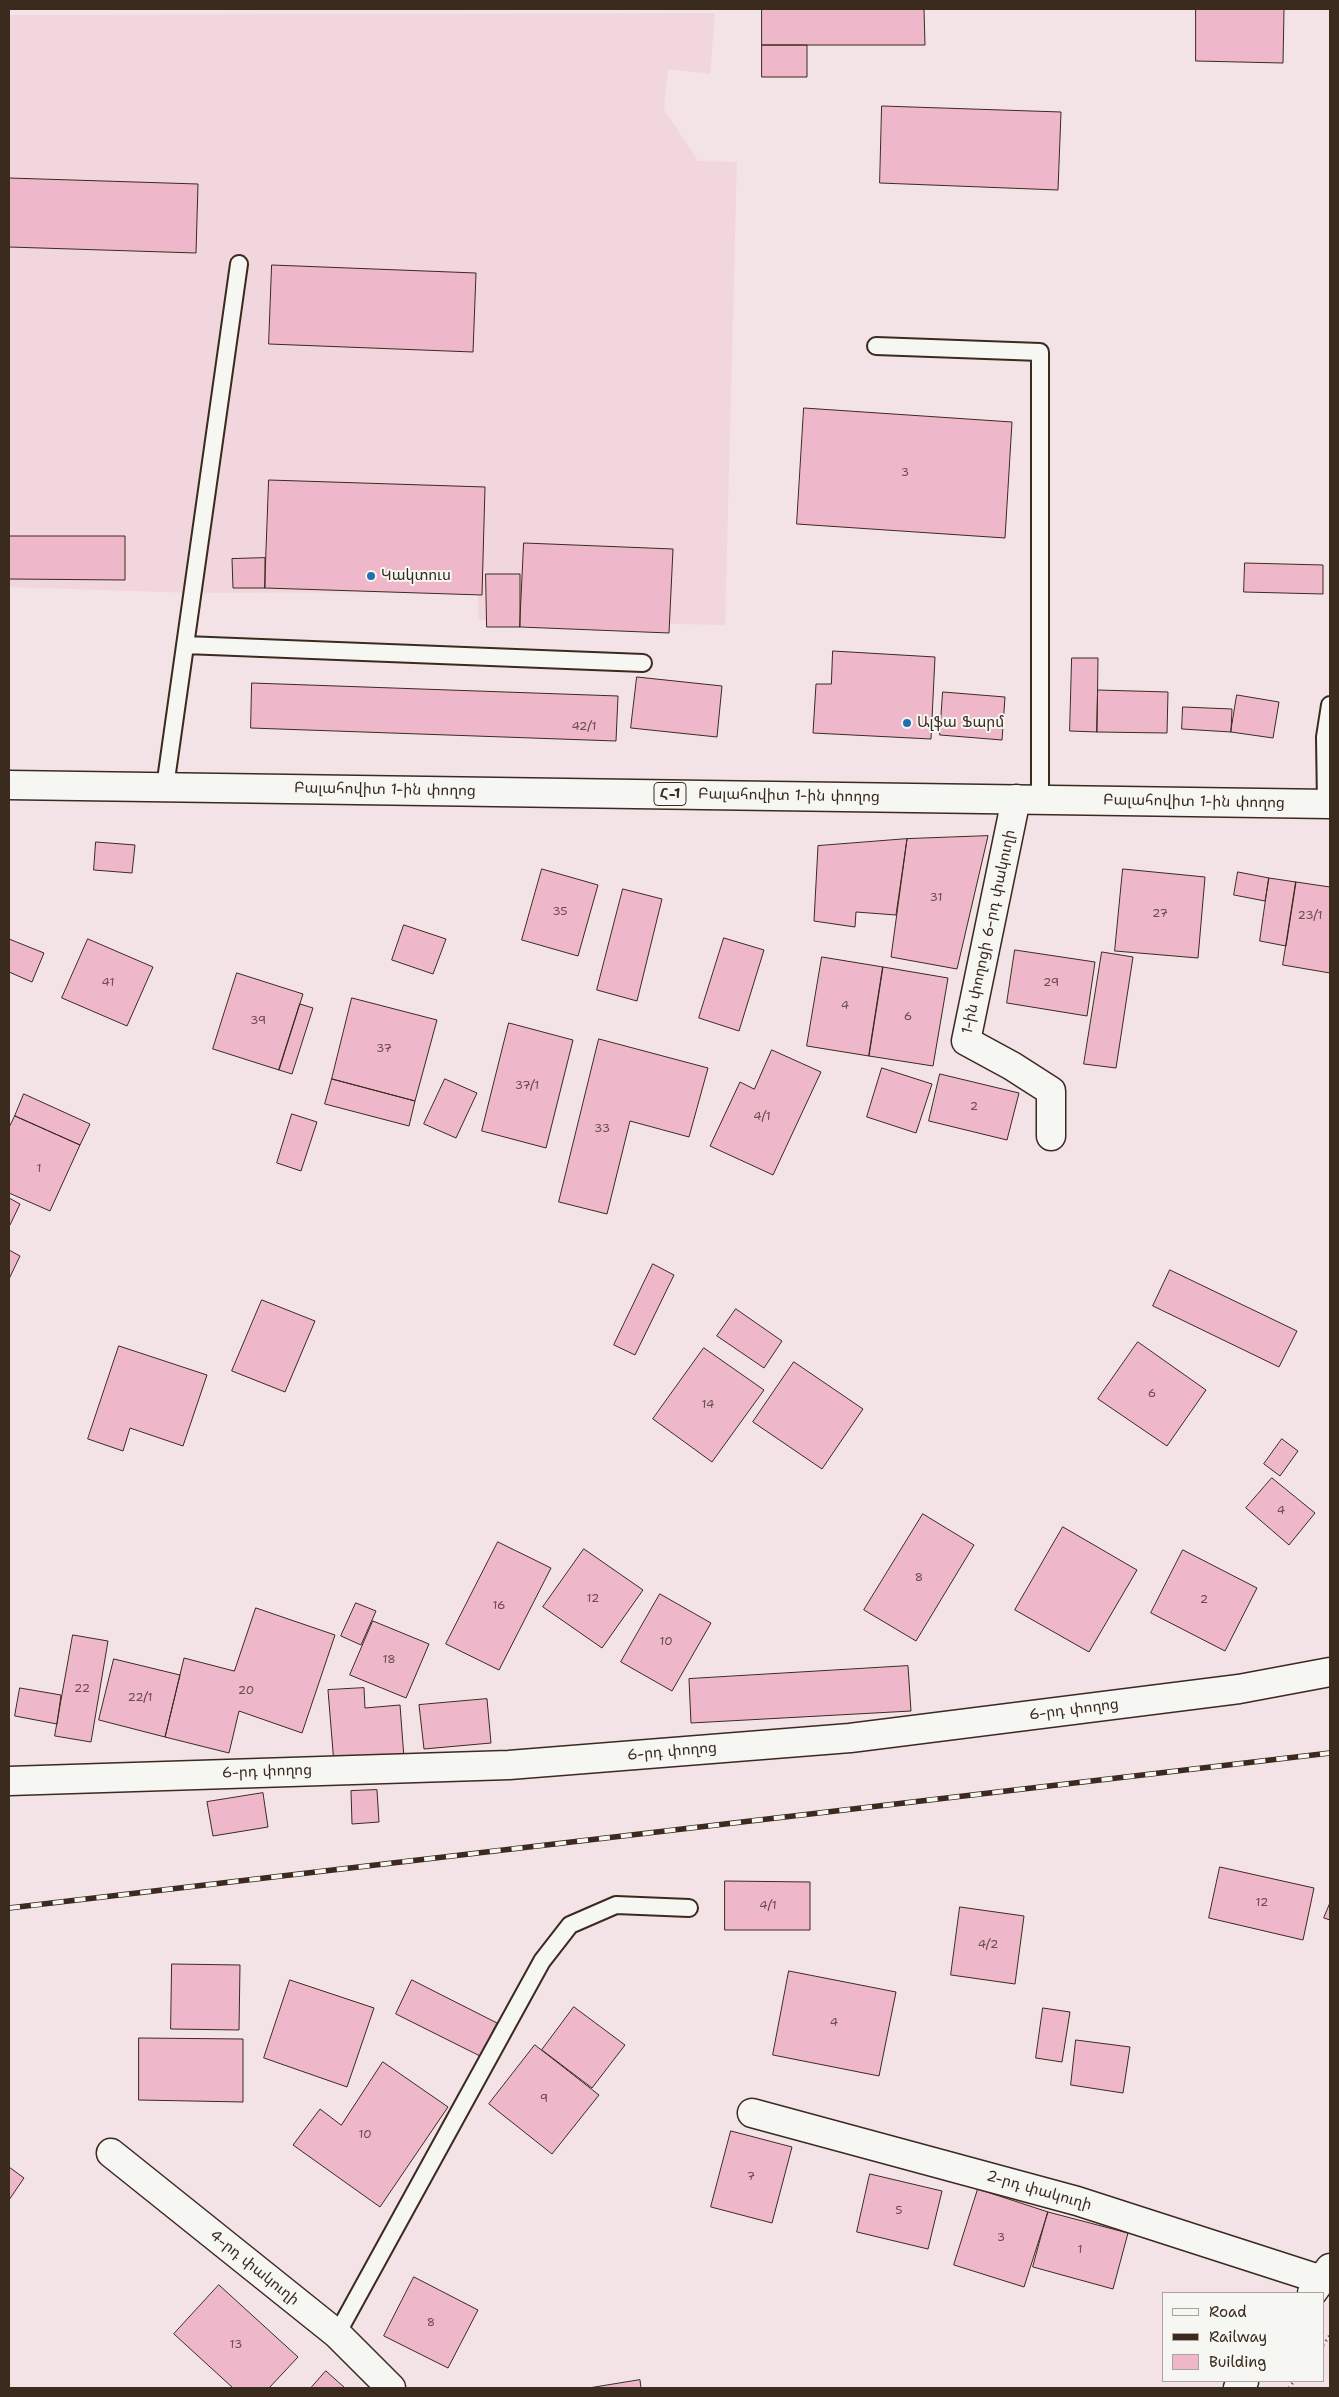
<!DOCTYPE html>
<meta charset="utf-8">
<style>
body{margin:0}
#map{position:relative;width:1339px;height:2397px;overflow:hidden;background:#f4e3e6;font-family:"Shantell Sans",sans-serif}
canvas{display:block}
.frame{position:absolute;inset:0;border:10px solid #3b2a1e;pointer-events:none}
.legend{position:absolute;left:1162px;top:2292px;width:162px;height:90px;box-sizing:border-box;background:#f6f6f2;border:1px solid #aba49d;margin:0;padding:6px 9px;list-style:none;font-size:15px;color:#3b2a1e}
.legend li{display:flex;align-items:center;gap:10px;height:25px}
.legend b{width:25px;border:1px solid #aba49d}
</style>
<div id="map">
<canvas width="1339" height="2397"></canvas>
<div class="frame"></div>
<ul class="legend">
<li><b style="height:6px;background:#f6f6f2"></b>Road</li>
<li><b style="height:6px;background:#3b2a1e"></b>Railway</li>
<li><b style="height:14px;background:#efb7ca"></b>Building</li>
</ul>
</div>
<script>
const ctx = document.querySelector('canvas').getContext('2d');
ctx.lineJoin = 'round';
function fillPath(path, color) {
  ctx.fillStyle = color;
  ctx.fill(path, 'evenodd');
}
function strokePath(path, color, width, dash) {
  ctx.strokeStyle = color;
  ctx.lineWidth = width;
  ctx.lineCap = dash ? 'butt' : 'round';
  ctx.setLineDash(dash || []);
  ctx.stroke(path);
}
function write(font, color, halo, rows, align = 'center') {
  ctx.font = font + ' "Shantell Sans","Noto Sans Armenian",sans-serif';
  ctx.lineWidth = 4;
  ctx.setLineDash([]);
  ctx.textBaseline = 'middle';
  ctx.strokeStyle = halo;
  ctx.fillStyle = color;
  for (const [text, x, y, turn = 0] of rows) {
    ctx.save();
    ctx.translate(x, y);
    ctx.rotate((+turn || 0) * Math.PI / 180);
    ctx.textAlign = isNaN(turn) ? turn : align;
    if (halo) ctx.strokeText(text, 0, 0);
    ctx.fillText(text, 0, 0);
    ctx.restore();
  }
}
fillPath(new Path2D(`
 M715 13 710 74 668 69 664 109 698 161 737 162 725 625 478 620V592L192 593 9 587V15Z`), '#f2d6de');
const building = new Path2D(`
 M762 9H924L925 45H762Z
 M1196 9H1284L1283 63 1196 61Z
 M762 45H807V77H762Z
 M882 106 1061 112 1058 190 880 183Z
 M9 178 198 184 196 253 9 247Z
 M272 265 476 273 473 352 269 344Z
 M804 408 1012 422 1005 538 797 524Z
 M269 480 485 487 482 595 265 588Z
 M9 536H125V580L9 579Z
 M524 543 673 549 669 633 520 627Z
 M265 558V588H233L232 559Z
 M1245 563 1323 565V594L1244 592Z
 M486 574H520V627H487Z
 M833 651 935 657 931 739 813 733 816 684H831Z
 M1072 658H1098L1097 732 1070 731Z
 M637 677 722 686 717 737 631 728Z
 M252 683 618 696 616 741 251 728Z
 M1098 690 1168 692 1167 733 1097 732Z
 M943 692 1005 697 1002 740 940 735Z
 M1237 695 1279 702 1273 738 1231 732Z
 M1183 707 1232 709 1231 732 1182 729Z
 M988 836 957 969 891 957 907 839Z
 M907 839 896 915 856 912 855 927 814 921 818 846Z
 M96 842 135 845 132 873 94 870Z
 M542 869 598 885 578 956 522 940Z
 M1123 869 1205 877 1198 958 1115 951Z
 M1238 872 1269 878 1265 901 1234 895Z
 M1269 878 1296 882 1286 946 1260 941Z
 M1296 882 1330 887V973L1283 965Z
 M623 889 662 899 637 1001 597 990Z
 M404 925 446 939 433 974 392 960Z
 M724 938 764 950 739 1031 699 1018Z
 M9 939 44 953 32 982 9 972Z
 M88 939 153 967 127 1026 62 998Z
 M1015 950 1095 962 1087 1016 1007 1003Z
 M1102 952 1133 957 1116 1068 1084 1064Z
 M822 957 883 967 869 1056 807 1046Z
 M883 967 948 978 933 1066 869 1056Z
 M237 973 303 994 279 1070 213 1049Z
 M352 998 437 1020 415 1101 332 1079Z
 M300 1004 313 1008 292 1074 279 1070Z
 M509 1023 573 1040 546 1148 482 1131Z
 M599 1039 708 1068 689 1137 630 1121 607 1214 559 1202Z
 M772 1050 821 1072 773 1175 710 1146 740 1082 754 1089Z
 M882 1068 932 1084 916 1133 867 1117Z
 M940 1074 1019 1093 1007 1140 929 1121Z
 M332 1079 415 1101 409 1126 325 1104Z
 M445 1079 477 1093 456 1138 424 1124Z
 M24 1094 90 1124 80 1145 15 1116Z
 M292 1114 317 1122 301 1171 277 1163Z
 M15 1116 80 1145 50 1211 9 1193V1128Z
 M9 1198 20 1204 10 1225 9 1224Z
 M9 1250 20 1256 9 1279Z
 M653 1264 674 1275 635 1355 614 1345Z
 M1170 1270 1297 1331 1279 1367 1153 1306Z
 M262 1300 315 1321 285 1392 232 1371Z
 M736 1309 782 1341 764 1368 717 1336Z
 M1138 1342 1206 1390 1167 1446 1098 1399Z
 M119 1346 207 1375 183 1446 130 1428 123 1451 88 1439Z
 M704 1348 764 1390 712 1462 653 1419Z
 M794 1362 863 1409 822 1469 753 1422Z
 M1282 1439 1298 1451 1280 1476 1264 1464Z
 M1272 1478 1315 1513 1289 1545 1246 1508Z
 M923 1514 974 1545 916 1641 864 1610Z
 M1063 1527 1137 1570 1089 1652 1015 1610Z
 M498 1542 551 1568 499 1670 446 1644Z
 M584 1549 643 1590 602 1648 543 1607Z
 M1183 1550 1257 1588 1225 1651 1151 1613Z
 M660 1594 711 1623 672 1691 621 1662Z
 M356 1603 376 1611 361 1645 341 1636Z
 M256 1608 335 1635 302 1733 239 1711 229 1753 165 1737 184 1658 234 1671Z
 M373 1621 429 1644 406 1698 350 1675Z
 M73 1635 108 1641 91 1742 55 1736Z
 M114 1659 180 1675 165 1737 99 1720Z
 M908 1666 911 1711 691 1723 689 1679Z
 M20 1688 61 1695 57 1724 15 1716Z
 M364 1688 365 1708 400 1705 404 1758 334 1764 328 1690Z
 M487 1699 491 1743 424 1749 419 1705Z
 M377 1790 379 1822 352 1824 351 1791Z
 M263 1793 268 1827 213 1836 207 1802Z
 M1220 1867 1314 1888 1303 1940 1209 1918Z
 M725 1881 810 1882V1930H725Z
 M1330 1903V1920L1324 1918Z
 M960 1907 1024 1916 1015 1984 951 1975Z
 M172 1964 240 1965 239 2030 171 2029Z
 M789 1971 896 1992 879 2076 773 2055Z
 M290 1980 374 2008 347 2087 264 2058Z
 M412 1980 497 2023 480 2056 396 2014Z
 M574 2007 625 2045 592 2088 542 2050Z
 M1043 2008 1070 2012 1062 2062 1036 2058Z
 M139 2038 243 2039V2102L139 2100Z
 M1076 2040 1130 2047 1123 2093 1071 2085Z
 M535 2045 599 2095 552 2154 489 2104Z
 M383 2062 448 2107 380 2207 293 2145 320 2109 341 2125Z
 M731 2131 792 2147 772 2223 711 2207Z
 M9 2167 24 2178 9 2200Z
 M870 2174 942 2191 928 2249 857 2232Z
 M978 2189 1048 2212 1024 2287 954 2265Z
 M1048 2212 1128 2233 1113 2289 1033 2267Z
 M414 2277 478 2310 448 2368 384 2336Z
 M219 2285 298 2357 269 2388H233L174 2334Z
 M326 2371 345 2388H311Z
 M640 2380 641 2388H589Z`);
fillPath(building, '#efb7ca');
strokePath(building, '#3b2a1e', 1);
const service = new Path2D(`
 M876 346 1040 352V799
 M185 645 643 663
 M165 787 239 264
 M1326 804 1325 737 1330 705
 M337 2334 542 1961 570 1925 616 1905 689 1908`);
const minor = new Path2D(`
 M1016 799 966 1041 1012 1066 1051 1091V1136
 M9 1781 509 1765 850 1738 1239 1689 1330 1672
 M752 2113 1077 2201 1322 2280
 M111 2153 337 2334 391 2388`);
const tertiary = new Path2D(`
 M1312 2293 1330 2268
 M1238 2388 1244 2381`);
const primary = new Path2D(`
 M9 785 1330 804`);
strokePath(service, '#3b2a1e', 20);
strokePath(minor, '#3b2a1e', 31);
strokePath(tertiary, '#3b2a1e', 31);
strokePath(primary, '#3b2a1e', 31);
strokePath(new Path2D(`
 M1323 2345 1330 2335
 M1289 2388 1294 2381`), '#3b2a1e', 3, [1, 4]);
strokePath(service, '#f6f6f2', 16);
strokePath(minor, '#f6f6f2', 28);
strokePath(tertiary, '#f6f6f2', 28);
strokePath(primary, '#f6f6f2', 28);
const rail = new Path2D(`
 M9 1908 1330 1753`);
strokePath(rail, '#3b2a1e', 5.5);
strokePath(rail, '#f6f6f2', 4, [11]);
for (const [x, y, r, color] of [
 [371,576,5,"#1f6fb2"],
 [907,723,5,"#1f6fb2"]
]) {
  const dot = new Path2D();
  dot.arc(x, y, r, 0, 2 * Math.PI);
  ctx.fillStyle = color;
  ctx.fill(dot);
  strokePath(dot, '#f6f6f2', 2);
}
write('12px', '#684d49', null, [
 ["3",905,473],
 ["42/1",584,727],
 ["31",936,898],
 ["35",560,912],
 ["27",1160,914],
 ["23/1",1310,916],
 ["41",108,983],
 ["29",1051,983],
 ["4",845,1006],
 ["6",908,1017],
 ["39",258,1021],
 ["37",384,1049],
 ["37/1",527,1086],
 ["2",974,1107],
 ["4/1",762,1117],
 ["33",602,1129],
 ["1",39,1169],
 ["6",1152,1394],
 ["14",708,1405],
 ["4",1281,1511],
 ["8",919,1578],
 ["12",593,1599],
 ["2",1204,1600],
 ["16",499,1606],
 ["10",666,1642],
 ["18",389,1660],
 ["22",82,1689],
 ["20",246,1691],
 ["22/1",140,1698],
 ["12",1262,1903],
 ["4/1",768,1906],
 ["4/2",988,1945],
 ["4",834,2023],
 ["9",544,2099],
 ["10",365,2135],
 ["7",751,2177],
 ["5",899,2211],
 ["3",1001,2238],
 ["1",1080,2250],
 ["8",431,2323],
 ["13",236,2345]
]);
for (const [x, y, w] of [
 [670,794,32]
]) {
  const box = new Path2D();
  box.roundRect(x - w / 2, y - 11.5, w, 23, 4);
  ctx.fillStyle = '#f6f6f2';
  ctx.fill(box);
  strokePath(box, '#3b2a1e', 1);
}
write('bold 14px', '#3b2a1e', null, [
 ["Հ-1",670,794]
]);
write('15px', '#3b2a1e', '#f6f6f2', [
 ["Կակտուս",381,576],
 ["Ալֆա Ֆարմ",917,723]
], 'left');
write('15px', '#3b2a1e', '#f6f6f2', [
 ["Բալահովիտ 1-ին փողոց",385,790,1],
 ["Բալահովիտ 1-ին փողոց",789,796,1],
 ["Բալահովիտ 1-ին փողոց",1194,802,1],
 ["1-ին փողոցի 6-րդ փակուղի",989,932,-78],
 ["6-րդ փողոց",1074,1710,-7],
 ["6-րդ փողոց",672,1752,-5],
 ["6-րդ փողոց",267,1772,-2],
 ["2-րդ փակուղի",1039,2191,16],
 ["4-րդ փակուղի",254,2268,39]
]);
</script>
